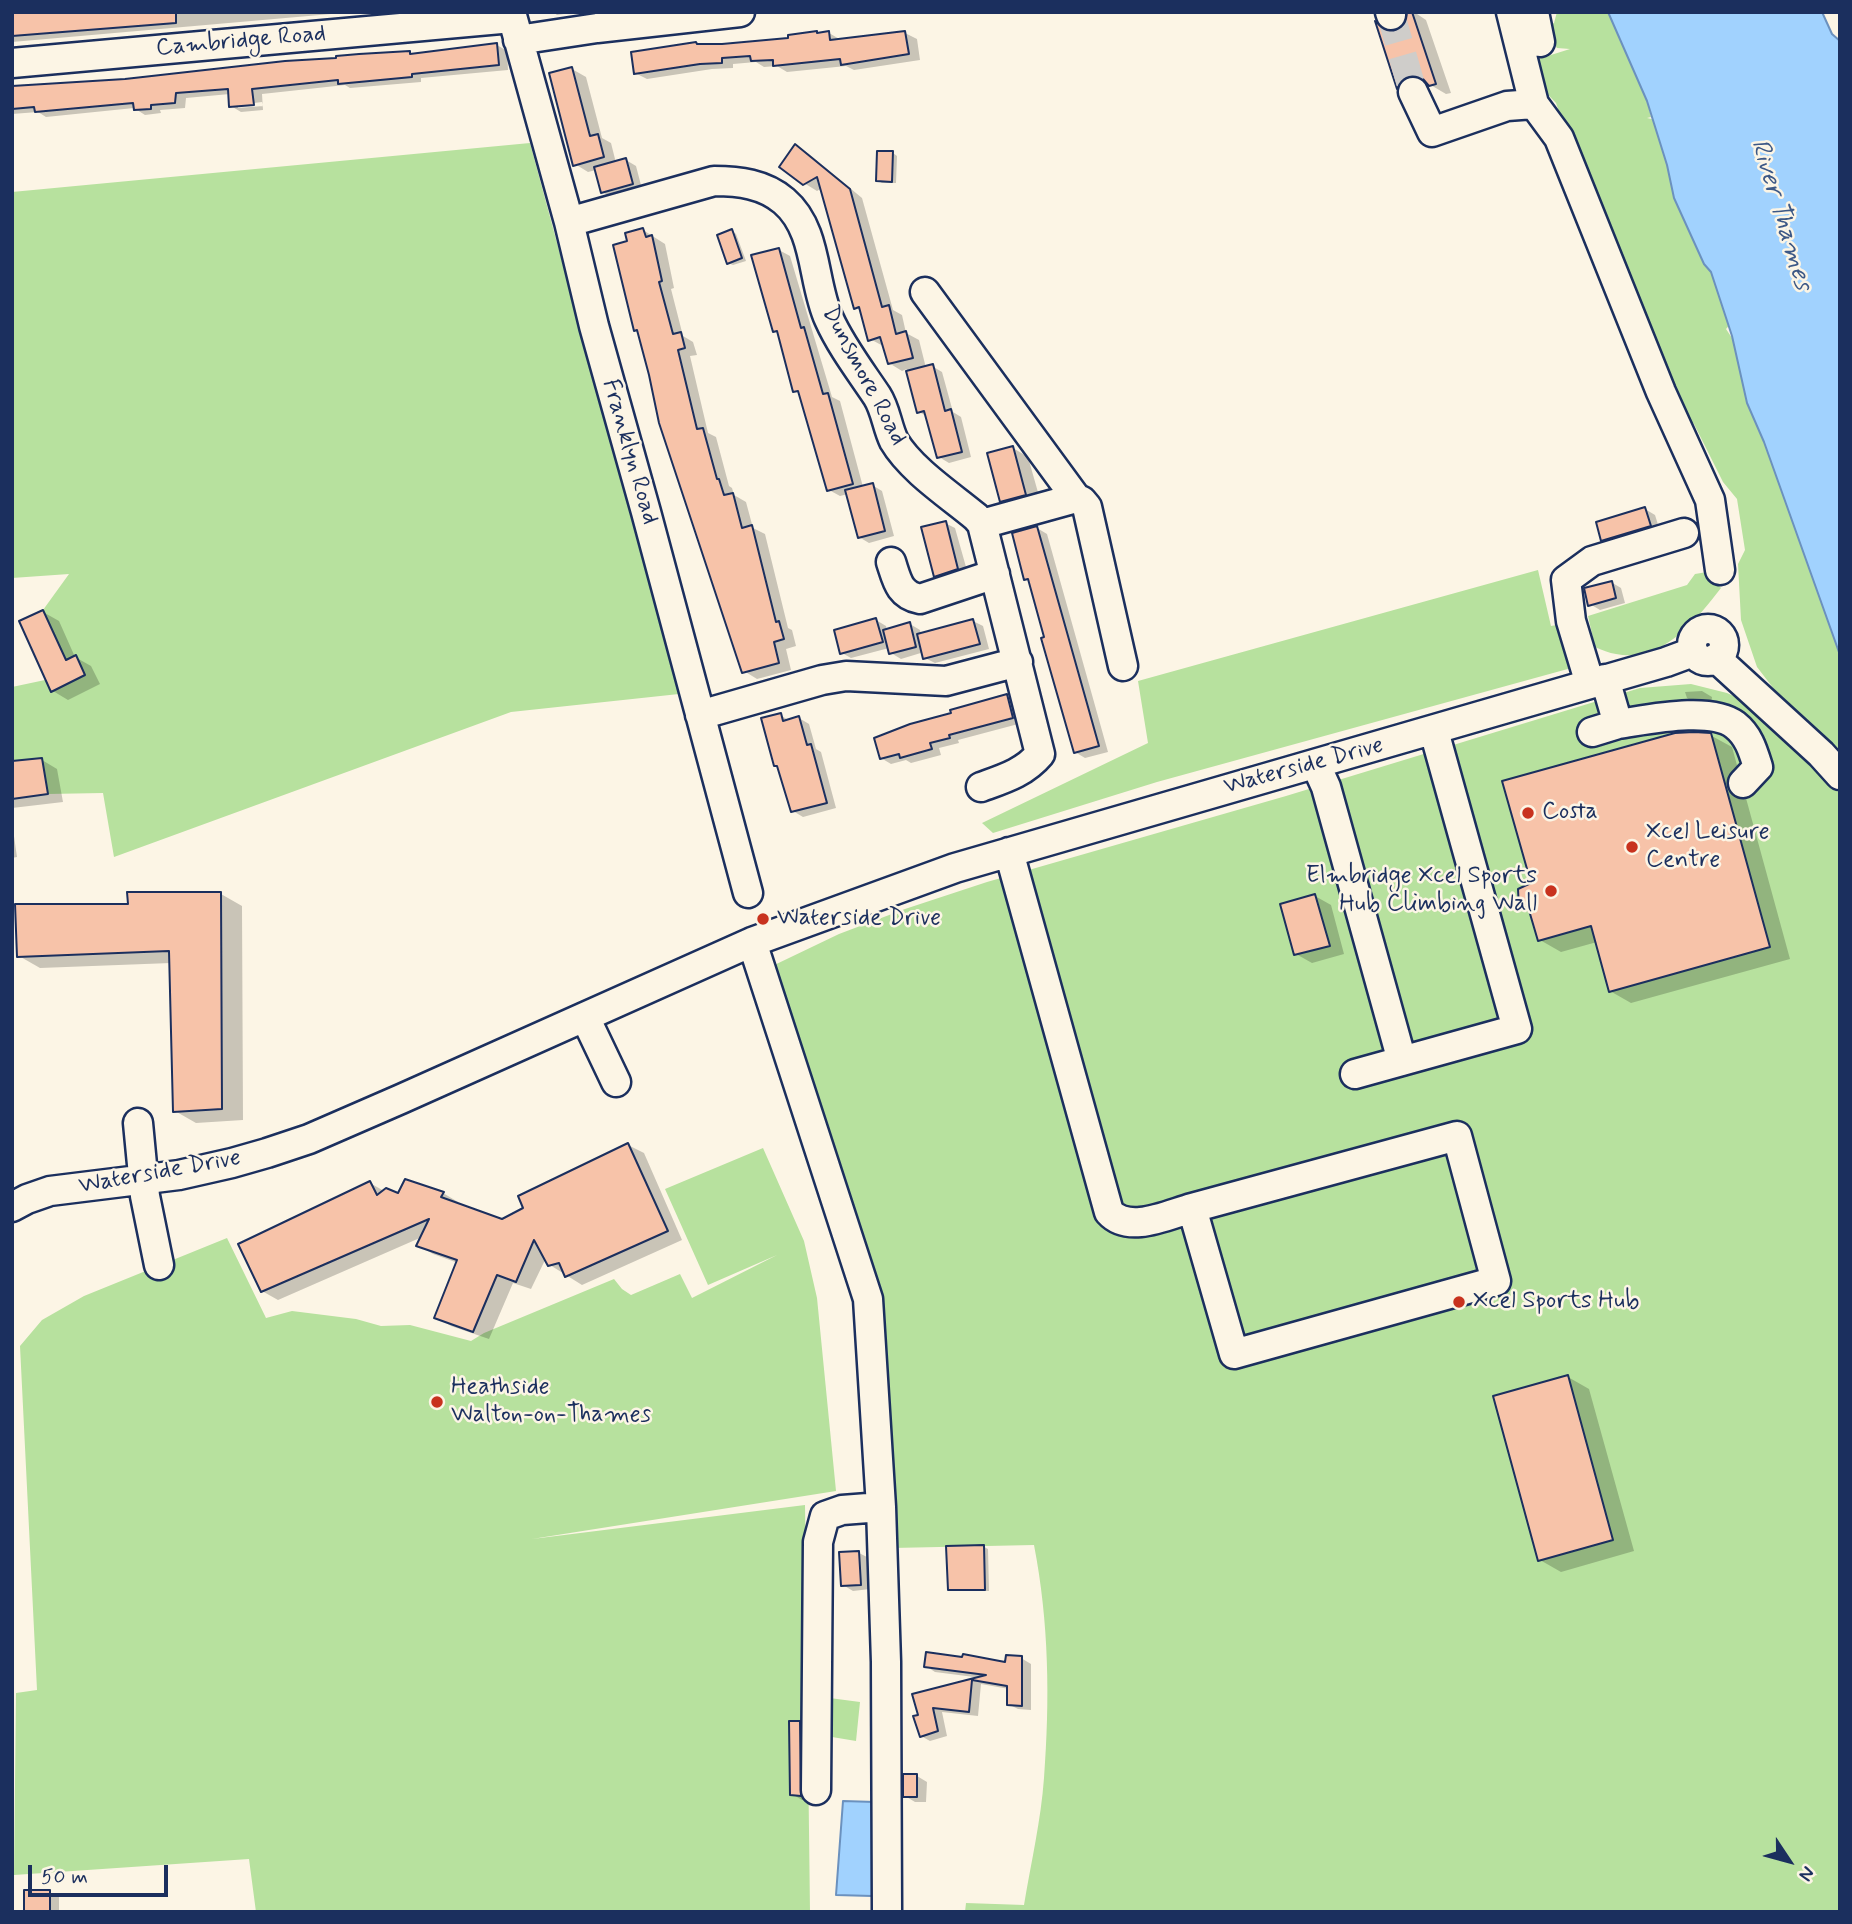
<!DOCTYPE html>
<style>
body{margin:0}
#map{position:relative;width:1852px;height:1924px;overflow:hidden;background:#fcf5e5;font-family:Mynerve,sans-serif}
canvas{display:block}
.frame{position:absolute;inset:0;border:14px solid #1b2f5e;pointer-events:none}
.north{position:absolute;left:1754px;top:1826px;width:70px;height:70px;-webkit-text-stroke:5px #fcf5e5;paint-order:stroke;rotate:126deg;font-size:19px;font-weight:700;line-height:28px;text-align:center;color:#1b2f5e}
.north::after{content:'';display:block;margin:auto;width:24px;height:32px;background:#1b2f5e;clip-path:polygon(50% 0,100% 100%,50% 72%,0 100%)}
.scale{position:absolute;left:28px;top:1865px;width:140px;height:32px;box-sizing:border-box;border:4px solid #1b2f5e;border-top:0;padding-left:9px;font-size:21px;line-height:24px;white-space:nowrap;color:#1b2f5e;-webkit-text-stroke:5px #fcf5e5;paint-order:stroke}
</style>
<div id="map">
<canvas width="1852" height="1924"></canvas>
<div class="frame"></div>
<div class="north">N</div>
<div class="scale">50 m</div>
</div>
<script>
const ctx = document.querySelector('canvas').getContext('2d');
ctx.lineJoin = 'round';
function fillPath(path, color) {
  ctx.fillStyle = color;
  ctx.fill(path, 'evenodd');
}
function strokePath(path, color, width, dash) {
  ctx.strokeStyle = color;
  ctx.lineWidth = width;
  ctx.lineCap = dash ? 'butt' : 'round';
  ctx.setLineDash(dash || []);
  ctx.stroke(path);
}
function write(font, color, halo, rows, align = 'center') {
  ctx.font = font + ' Mynerve,sans-serif';
  ctx.lineWidth = 5;
  ctx.setLineDash([]);
  ctx.textBaseline = 'middle';
  ctx.strokeStyle = halo;
  ctx.fillStyle = color;
  for (const [text, x, y, turn = 0] of rows) {
    ctx.save();
    ctx.translate(x, y);
    ctx.rotate((+turn || 0) * Math.PI / 180);
    ctx.textAlign = isNaN(turn) ? turn : align;
    if (halo) ctx.strokeText(text, 0, 0);
    ctx.fillText(text, 0, 0);
    ctx.restore();
  }
}
fillPath(new Path2D(`
 M1557 12H1625L1651 117 1647 118 1661 121 1739 315 1726 329 1736 344 1840 647V751L1777 693 1757 667 1741 620 1738 564 1745 550 1737 499 1723 482 1694 424 1673 406 1591 205 1556 103 1526 72 1535 60 1570 49 1557 48 1543 29 1554 23Z
 M530 143 679 694 511 712 114 857 103 793 48 794 12 761V687L45 680 52 692 85 675 76 655 66 660 43 610 69 574 12 578V192Z
 M1538 570 1551 626 1578 621 1575 667 1157 782 993 833 982 823 1148 743 1138 681Z
 M1707 572 1721 588C1696 620 1663 663 1616 654 1609 653 1602 650 1595 647L1588 616 1687 585 1695 574Z
 M1691 684 1727 693 1761 708 1840 794V1912H965L966 1903 1024 1905C1031 1863 1041 1820 1044 1778 1050 1700 1049 1622 1034 1545L892 1548 879 1302 766 969 839 934 905 909 987 882 1286 796 1640 688Z
 M763 1148 804 1241 817 1298 836 1491 532 1539 805 1505 810 1912H256L249 1859 14 1875 16 1693 37 1690 20 1346 42 1320 84 1296 227 1238 266 1318 292 1311 356 1319 381 1326 410 1325 471 1341 484 1333 614 1279 622 1289 631 1295 680 1274 692 1298 777 1255 708 1285 665 1189Z
 M822 1697 860 1702 856 1741 820 1735Z`), '#b7e19e');
const water = new Path2D(`
 M1608 12H1822L1832 34 1840 41V655L1764 442 1747 403 1732 336 1711 272 1704 264 1674 198 1667 165 1647 101Z
 M843 1801 875 1802 878 1855 872 1896 836 1895Z`);
fillPath(water, '#a1d2fe');
strokePath(water, '#6b91be', 2);
fillPath(new Path2D(`
 M12 12H354L12 42Z
 M553 12H578L557 15Z
 M1409 12H1414L1426 20 1451 93 1446 94 1429 84 1421 86 1413 96 1398 87 1378 25 1391 33H1396L1405 27Z
 M817 33H829L841 40 905 33 917 39 920 60 854 70 846 66 787 72 777 66 764 67 756 62 733 64V68L712 69 647 79 635 73 700 46 790 40Z
 M497 45 507 51 508 70 421 78V82L350 88 345 85 262 94 263 110 241 112 231 106 230 94 186 98 185 108 160 110 161 113 145 115 134 108 46 117 38 112 12 114V89L125 80 409 53 414 55ZM262 102 263 106 238 108V105Z
 M572 69 586 77 602 138 611 143 616 163 626 160 636 166 642 189 612 197 602 192 596 170 588 172 575 164Z
 M796 146 809 154 862 198 893 310 902 315 906 333 919 340 926 368 932 366 942 372 953 412 961 417 971 457 949 463 939 457 928 417 919 412 907 369 902 371 889 363 885 347 870 339 862 311 856 308 822 188 817 191 804 183Z
 M893 153 897 156 896 183H882L877 180Z
 M643 230 665 244 674 288 671 289 683 336 693 342 697 355 690 356 708 433 716 437 729 486 732 488 734 495 746 502 753 528 765 534 788 628 792 630 796 646 786 649 791 670 757 679 744 671 639 331 636 330 630 243Z
 M732 231 736 234 746 261 733 265 728 263Z
 M779 250 790 256 832 397 840 401 863 487 872 485 882 491 894 536 869 543 859 537 848 494 840 496 829 490 801 394 795 391 780 334 775 331Z
 M1013 448 1028 457 1041 503 1017 510 1001 501Z
 M1645 509 1655 515 1660 531 1613 545 1603 540Z
 M945 523 955 528 968 574 946 581 936 576Z
 M1037 528 1047 534 1108 752 1085 758 1075 752 1058 693 1031 581 1026 579Z
 M1611 582 1621 588 1625 603 1600 610 1590 604Z
 M43 612 59 621 75 657 91 666 100 684 68 700 53 691Z
 M876 620 886 626 887 630 910 624 920 630 921 635 973 621 983 626 989 649 935 663 925 658 924 652 901 659 891 653 889 648 851 658 842 653Z
 M1702 691 1712 697 1711 704H1697L1687 698 1685 692Z
 M1007 696 1017 702 1022 723 958 740 959 743 939 748 941 755 911 763 906 760 891 764 881 758Z
 M780 715 790 721 799 718 809 724 816 749 821 752 836 808 803 817 793 811 779 768 775 765Z
 M1710 735 1732 747 1790 959 1631 1003 1610 991 1597 942 1561 952 1540 940 1533 915 1521 908 1533 884Z
 M42 760 57 769 63 802 12 808V763Z
 M12 822 17 857 12 858Z
 M221 894 242 906 243 1120 196 1123 175 1111 171 963 40 968 19 956 129 906Z
 M1315 896 1331 905 1344 954 1312 963 1296 954Z
 M628 1145 644 1153 682 1240 582 1285 550 1265 546 1258 531 1289 513 1283 489 1339 451 1326 436 1317 458 1263 433 1254 418 1245 422 1237 278 1300 262 1291 370 1183 384 1191 399 1195 443 1193 458 1202 457 1205 502 1221Z
 M1568 1377 1589 1389 1634 1551 1561 1572 1540 1560Z
 M984 1547 988 1549 989 1591H955L950 1589Z
 M859 1553 869 1558 870 1589 853 1591 843 1585Z
 M1021 1658 1031 1664V1710L1018 1709 1008 1704 1009 1689 981 1684 978 1716 942 1712 947 1736 930 1741 921 1736 920 1716 914 1696 982 1678 935 1672 926 1666 1007 1664Z
 M799 1723 809 1728 810 1800H802L792 1794Z
 M917 1776 927 1782 926 1802H915L905 1796Z
 M49 1892 59 1897V1912H25Z`), '#0003');
const building = new Path2D(`
 M12 12H176V23L12 36Z
 M1407 12H1412L1436 84 1429 86 1423 79 1414 75 1405 77 1397 89 1375 21 1387 31H1396L1404 25Z
 M817 31V33L829 31 830 40 905 31 909 54 841 65 840 59 773 66V60L751 61 750 56 722 58V63L700 64 634 74 631 52 696 42 697 44H722L788 38V35Z
 M497 43 499 65 412 74V77L338 84V80L252 89 254 105 229 107 228 89 176 93 175 103 151 105V109L134 110 133 103 35 112 34 107 12 109V86L125 79 285 61 336 58V56L359 54 410 51V54Z
 M572 67 590 136 598 134 604 157 573 166 549 73Z
 M795 144 850 189 882 307 889 305 896 334 906 331 913 358 888 364 880 337 868 341 859 307 854 309 817 177 803 185 779 167Z
 M877 151H893L892 182 876 181Z
 M626 158 633 184 601 193 594 167Z
 M643 228 646 237 652 235 662 281 659 282 673 334 681 332 685 348 678 350 697 429 703 428 717 479H719L724 495 733 493 742 528 752 525 776 622 779 621 784 639 774 642 779 663 742 673 659 423 649 375 637 330 634 331 613 245 627 241 625 233Z
 M732 229 742 258 727 264 717 235Z
 M779 248 801 328 804 327 823 394 828 393 853 484 827 491 798 391 793 392 777 331 773 332 751 255Z
 M933 364 945 411 951 409 962 452 937 458 924 411 917 413 906 371Z
 M1013 446 1026 495 1000 502 987 453Z
 M873 483 885 531 858 538 845 490Z
 M1645 507 1651 526 1601 541 1596 522Z
 M946 521 958 569 934 577 921 527Z
 M1037 526 1099 746 1074 753 1041 638 1044 637 1028 579 1024 580 1012 533Z
 M1612 581 1616 598 1588 606 1584 588Z
 M43 610 66 660 76 655 85 675 51 692 19 621Z
 M876 618 883 642 840 654 834 630Z
 M973 619 980 644 923 659 917 634Z
 M910 622 916 647 889 654 883 630Z
 M1007 694 1013 718 949 735 950 738 930 743 932 749 900 758 899 754 880 759 874 738 910 724 951 713 950 710Z
 M781 713 783 721 799 716 807 745 811 744 827 803 791 812 777 766H774L761 718Z
 M1694 732 1711 733 1770 947 1609 992 1591 926 1538 941 1528 907 1519 909 1518 889 1531 883 1502 781 1675 733Z
 M42 758 48 794 12 799V761Z
 M127 892H221L222 1109 173 1112 169 951 17 957 15 904H128Z
 M1315 894 1330 946 1294 955 1280 904Z
 M628 1143 668 1231 565 1277 559 1263 548 1266 534 1240 516 1282 497 1275 473 1332 434 1318 457 1260 416 1246 429 1219 261 1292 238 1244 370 1181 377 1195 386 1188 398 1193 405 1179 444 1192 441 1197 502 1219 523 1208 518 1196Z
 M1568 1375 1613 1540 1538 1561 1493 1396Z
 M984 1545 985 1590H948L946 1546Z
 M859 1551 861 1585 841 1586 839 1552Z
 M926 1652 962 1657 963 1654 1005 1662 1006 1655 1022 1656V1706L1007 1705V1686L972 1680 969 1712 933 1708 938 1731 920 1737 913 1716 918 1715 912 1694 986 1675 924 1667Z
 M789 1721H800L801 1796 790 1795Z
 M903 1774H917V1797H903Z
 M24 1890H50V1912H24Z`);
fillPath(building, '#f7c3a9');
strokePath(building, '#1b2f5e', 2);
strokePath(new Path2D(`
 M1391 15 1413 92`), '#cfcdca', 28, [28, 14]);
const minor = new Path2D(`
 M511 12 569 222 594 326 646 512 748 893
 M1390 12 1391 15
 M1511 12 1534 104
 M1534 12 1540 42
 M518 40 597 28 740 12
 M12 63 512 18
 M1413 92 1432 132 1507 106 1534 104 1559 138 1661 392 1710 500 1720 570
 M569 222 714 181C739 181 764 184 784 201 818 230 812 282 829 319 841 346 861 372 877 396 886 410 887 427 894 441 911 470 951 496 976 517L982 524 1040 754C1024 773 1003 779 981 787
 M925 292 1076 498 982 524
 M1076 498 1082 501 1087 507 1123 666
 M891 562C897 580 899 595 920 599L995 574
 M1692 645a16 16 0 1 1 32 0a16 16 0 1 1-32 0Z
 M1716 658 1821 754 1840 775
 M1590 684 1571 621 1566 580 1592 561 1684 533
 M700 715 822 680 846 676 946 681 1018 662
 M1618 724C1647 720 1710 706 1735 725 1749 736 1753 751 1758 767L1743 783
 M1592 732 1618 724 1605 679
 M1316 765 1326 787 1402 1061
 M1009 852 1109 1212C1129 1234 1167 1215 1192 1208
 M752 942 868 1299 881 1507 886 1662 887 1912
 M585 1017 616 1082
 M1355 1074 1517 1029 1434 731
 M138 1123 145 1196 159 1265
 M1457 1136 1496 1281 1234 1354 1192 1208Z
 M12 1207 27 1199 50 1191 179 1175 232 1163 267 1153 309 1139 401 1099 752 942 955 868 1666 662 1693 652
 M816 1790 818 1542 825 1516 842 1510 881 1507`);
strokePath(minor, '#1b2f5e', 33);
strokePath(minor, '#fcf5e5', 28);
for (const [x, y, r, color] of [
 [1528,813,7,"#c8321e"],
 [1632,847,7,"#c8321e"],
 [1551,891,7,"#c8321e"],
 [763,919,7,"#c8321e"],
 [1459,1302,7,"#c8321e"],
 [437,1402,7,"#c8321e"]
]) {
  const dot = new Path2D();
  dot.arc(x, y, r, 0, 2 * Math.PI);
  ctx.fillStyle = color;
  ctx.fill(dot);
  strokePath(dot, '#fcf5e5', 2.5);
}
write('24px', '#1b2f5e', '#fcf5e5', [
 ["Cambridge Road",241,42,-5],
 ["Dunsmore Road",863,376,62],
 ["Franklyn Road",629,452,74],
 ["Waterside Drive",1304,767,-15],
 ["Waterside Drive",160,1173,-10]
]);
write('24px', '#1b2f5e', '#fcf5e5', [
 ["Costa",1542,813],
 ["Xcel Leisure",1646,833],
 ["Centre",1646,861],
 ["Elmbridge Xcel Sports",1537,877,"right"],
 ["Hub Climbing Wall",1537,905,"right"],
 ["Waterside Drive",777,919],
 ["Xcel Sports Hub",1473,1302],
 ["Heathside",451,1388],
 ["Walton-on-Thames",451,1416]
], 'left');
write('italic 26px', '#3c5886', '#fcf5e5', [
 ["River Thames",1780,215,73]
]);
</script>
